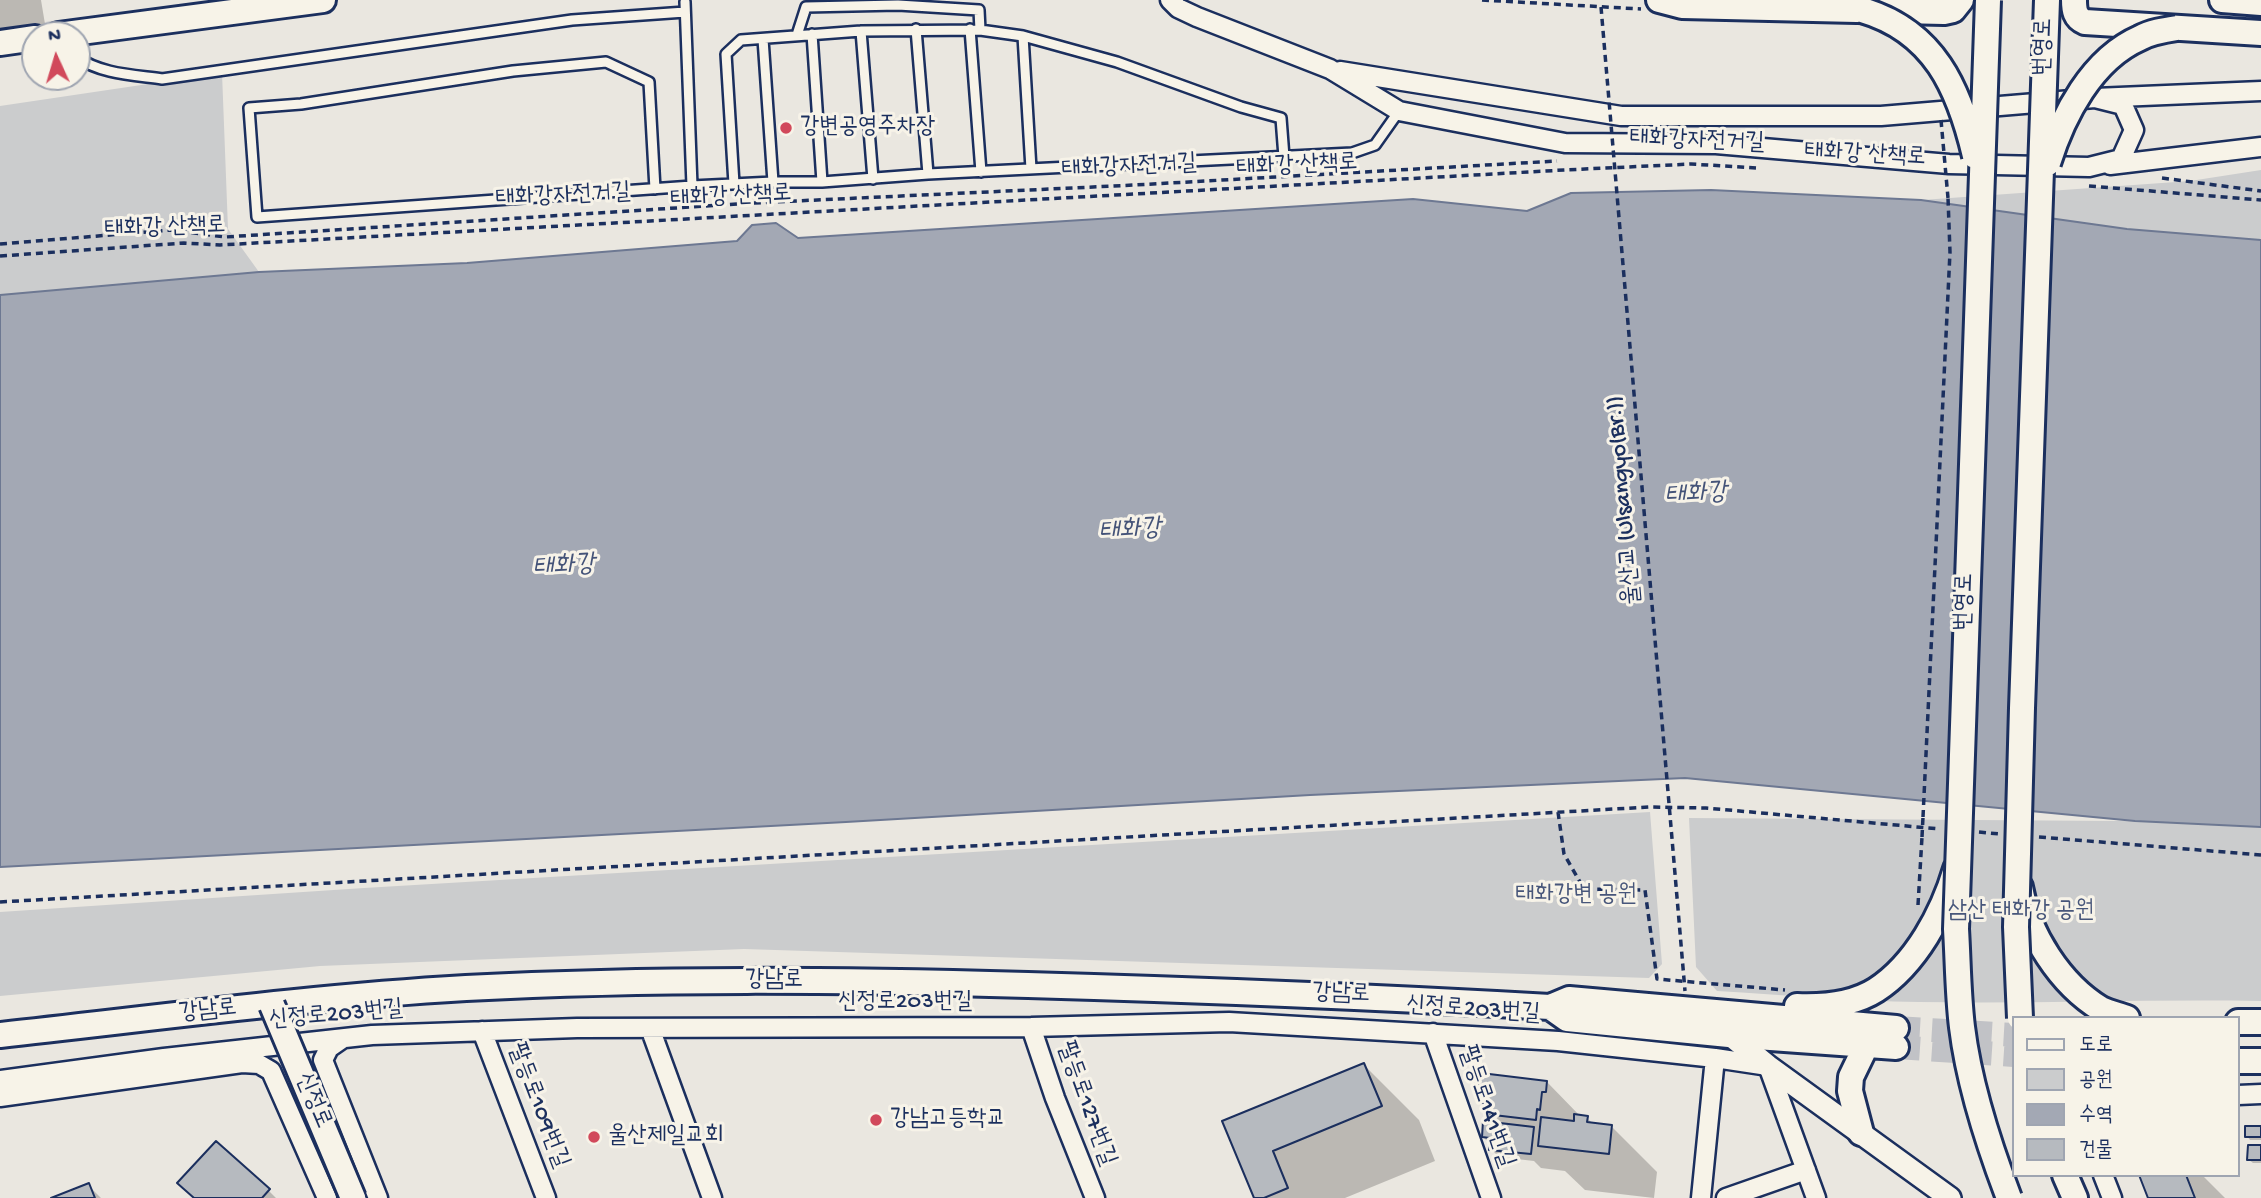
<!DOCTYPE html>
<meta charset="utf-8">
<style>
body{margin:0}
#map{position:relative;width:2261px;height:1198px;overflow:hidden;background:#eae7e0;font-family:"Gochi Hand","Poor Story",sans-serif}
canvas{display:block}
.legend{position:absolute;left:2012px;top:1016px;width:228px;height:161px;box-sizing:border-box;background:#f7f3e8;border:2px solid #9fa5b1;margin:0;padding:9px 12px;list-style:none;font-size:21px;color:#1b2f5e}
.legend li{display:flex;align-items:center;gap:14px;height:35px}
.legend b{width:35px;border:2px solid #9fa5b1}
.north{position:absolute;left:21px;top:21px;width:70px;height:70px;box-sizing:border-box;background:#f7f3e8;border:2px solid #9fa5b1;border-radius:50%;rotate:356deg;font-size:19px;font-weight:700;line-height:28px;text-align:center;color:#1b2f5e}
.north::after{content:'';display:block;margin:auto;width:24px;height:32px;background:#d1495b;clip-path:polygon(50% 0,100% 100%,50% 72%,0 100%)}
</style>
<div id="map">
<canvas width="2261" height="1198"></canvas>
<ul class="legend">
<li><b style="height:9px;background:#f7f3e8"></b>도로</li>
<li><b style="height:19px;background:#cbcccd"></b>공원</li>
<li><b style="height:19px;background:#a3a8b4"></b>수역</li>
<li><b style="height:19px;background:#b6babf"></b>건물</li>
</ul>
<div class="north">N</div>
</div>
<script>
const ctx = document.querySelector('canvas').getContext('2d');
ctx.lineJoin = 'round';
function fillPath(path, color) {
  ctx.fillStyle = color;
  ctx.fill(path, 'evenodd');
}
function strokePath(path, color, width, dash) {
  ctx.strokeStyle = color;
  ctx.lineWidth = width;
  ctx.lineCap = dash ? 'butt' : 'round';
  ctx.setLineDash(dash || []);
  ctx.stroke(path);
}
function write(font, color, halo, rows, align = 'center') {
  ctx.font = font + ' "Gochi Hand","Poor Story",sans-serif';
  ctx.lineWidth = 6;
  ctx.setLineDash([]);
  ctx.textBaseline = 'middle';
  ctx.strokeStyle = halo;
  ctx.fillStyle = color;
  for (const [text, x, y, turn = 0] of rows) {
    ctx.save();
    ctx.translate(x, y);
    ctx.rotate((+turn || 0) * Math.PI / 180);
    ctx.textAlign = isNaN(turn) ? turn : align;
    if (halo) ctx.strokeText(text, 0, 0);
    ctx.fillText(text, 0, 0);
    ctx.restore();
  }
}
fillPath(new Path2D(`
 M222 73 228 229 259 272 0 295V106Z
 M2261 170V240L2127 229 1922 200 2190 181Z
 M1650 812 1662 964 1649 978 744 949 320 966 0 996V912L364 888Z
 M1689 818 2261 822V1001C2147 999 2033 1004 1919 1002 1852 1001 1784 995 1717 991L1696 967Z`), '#cbcccd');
const water = new Path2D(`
 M1711 190 1921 200 2127 229 2261 240V827L2135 821 1685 778 1310 795 846 822 0 867V295L259 272 467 263 737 241 752 225 776 223 798 238 1413 199 1527 211 1571 193Z`);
fillPath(water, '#a3a8b4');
strokePath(water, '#6d7892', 2);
fillPath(new Path2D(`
 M0 0H41L45 24 0 31Z
 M1364 1065 1419 1120 1435 1161 1345 1198H1256L1225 1122Z
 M1547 1082 1581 1117 1587 1118 1594 1125 1612 1127 1657 1172 1654 1198 1585 1190 1565 1171 1541 1168 1534 1161 1499 1157 1491 1149V1145L1483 1137 1497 1124 1486 1113 1487 1105 1484 1102 1486 1090 1481 1084Z
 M2261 1127V1140H2250L2247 1136Z
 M216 1143 269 1191 276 1198H194Z
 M2261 1146V1163H2253L2249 1160Z
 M2140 1175H2202L2225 1198H2150Z
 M88 1185 101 1198H55Z`), '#0003');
const building = new Path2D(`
 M1364 1063 1382 1106 1273 1151 1288 1188 1264 1198H1254L1222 1121Z
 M1481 1073 1547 1081 1546 1092H1542L1540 1110 1537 1109 1536 1120 1485 1114 1486 1103H1482L1485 1085H1479Z
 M1574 1114 1588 1116 1587 1122 1612 1125 1609 1154 1538 1146 1541 1117 1574 1121Z
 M1483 1121 1534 1127 1531 1154 1489 1150 1490 1138 1482 1137Z
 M2245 1126H2261V1137H2245Z
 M216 1141 270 1189 262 1198H194L177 1183Z
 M2248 1145H2261V1160H2247Z
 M2139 1175H2186L2195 1198H2148Z
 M89 1183 95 1198H51Z`);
fillPath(building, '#b6babf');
strokePath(building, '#1b2f5e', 2);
strokePath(new Path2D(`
 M1896 1028 2014 1035
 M1896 1047 2014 1055`), '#c1c2c6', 24, [24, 12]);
const service = new Path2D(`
 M685 2 692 186
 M916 29 928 174
 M970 29 981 172
 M861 31 873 179
 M812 34 822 182
 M797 35 806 7 898 5 979 10 980 30
 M1023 36 1031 169
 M763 39 773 182
 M77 57C100 74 134 75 162 79L572 20 685 12
 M734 184 726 54 741 40 861 31 980 30 1023 36 1117 62 1241 107 1281 118 1284 157
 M655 189 649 82 606 62 513 71 301 104 249 108 257 217 692 186 773 182H822L928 174 1352 153 1375 145 1399 111`);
const minor = new Path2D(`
 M1170 0 1178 8 1197 17 1330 69 1399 111 1565 143 1716 144 1949 164 2089 167 2121 159 2134 130 2123 105 2095 98
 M1340 71 1621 116H1881L2095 98 2261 91
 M2110 165 2261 147
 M1031 1027 1055 1098 1095 1198
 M650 1028 712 1198
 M482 1031 546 1198
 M1433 1033 1491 1198
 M342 1039 329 1048 323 1060 378 1198
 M0 1080 164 1058 372 1035 577 1028 1031 1027 1229 1022 1558 1041 1715 1058 1768 1066 1816 1198
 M2238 1095 2261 1094
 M0 1097 242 1063 259 1064 271 1071 327 1198
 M2103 1175 2112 1198
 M1701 1198 1715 1058
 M1726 1198 1806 1170`);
const tertiary = new Path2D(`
 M1724 1030 1768 1066 1950 1198`);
const secondary = new Path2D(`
 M1659 0 1682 6 1944 12 1953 10 1961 0
 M2074 0C2074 10 2075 18 2085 22L2261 33
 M2222 0 2261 3
 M58 35 323 0
 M0 43 35 38
 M2020 887C2028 934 2060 984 2101 1009 2109 1013 2119 1015 2127 1018
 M1797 1006C1823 1007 1854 1004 1876 990 1916 964 1943 913 1956 869
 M1550 1007 1567 1019 1729 1035 1896 1047
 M2238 1022H2261
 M0 1035C155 1018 310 997 466 988 653 978 841 980 1028 985 1202 990 1376 997 1550 1007L1569 999 1896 1028
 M2238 1061H2261
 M1861 1133 1850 1091 1851 1077 1866 1046
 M2065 1175 2075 1198`);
strokePath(service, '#1b2f5e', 14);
strokePath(minor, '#1b2f5e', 23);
strokePath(tertiary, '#1b2f5e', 26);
strokePath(secondary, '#1b2f5e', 30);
strokePath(new Path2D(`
 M1482 0 1641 9
 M2162 178 2261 191
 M2089 186 2261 200
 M0 244 171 230 225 237 753 203 1135 185 1557 161
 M0 256 184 243 220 245 1564 170 1691 164 1756 168
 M1558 812 1564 854 1584 889 1645 890 1657 979 1785 990
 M1923 817 1950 252 1948 198
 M1979 832 2000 834
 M2039 837 2261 855
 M0 902 1649 807 1706 808 1940 829
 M1918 905 1922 837`), '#1b2f5e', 3.5, [7, 5]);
strokePath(service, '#f7f3e8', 9);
strokePath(minor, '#f7f3e8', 18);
strokePath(tertiary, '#f7f3e8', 21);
strokePath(secondary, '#f7f3e8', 24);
const secondaryBridge = new Path2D(`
 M1988 0 1956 929C1958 962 1958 994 1962 1027 1969 1085 1988 1143 2009 1198
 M1862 10C1934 31 1959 88 1975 156
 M2048 163C2063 115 2092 59 2140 38 2151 32 2164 30 2177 28
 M272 1005 353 1198
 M2020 1018 2016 927 2022 708 2047 0`);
strokePath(secondaryBridge, '#1b2f5e', 30, []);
strokePath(new Path2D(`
 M1601 7 1685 991
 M1941 120 1948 198
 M1922 837 1923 817`), '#1b2f5e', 3.5, [7, 5]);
strokePath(secondaryBridge, '#f7f3e8', 24);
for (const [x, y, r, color] of [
 [786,128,7,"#d1495b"],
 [876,1120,7,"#d1495b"],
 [594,1137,7,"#d1495b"]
]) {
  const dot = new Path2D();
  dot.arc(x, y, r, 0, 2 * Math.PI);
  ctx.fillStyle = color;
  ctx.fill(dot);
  strokePath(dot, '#f7f3e8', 2.5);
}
write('24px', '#1b2f5e', '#f7f3e8', [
 ["번영로",2045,47,-88],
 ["태화강자전거길",1697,142,2],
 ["태화강 산책로",1865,156,3],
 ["태화강 산책로",1297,167,-3],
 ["태화강자전거길",1129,168,-3],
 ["태화강자전거길",563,197,-3],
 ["태화강 산책로",731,198,-3],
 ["태화강 산책로",165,229,-2],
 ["울산교 (Ulsangyo(Br.))",1625,500,-95],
 ["번영로",1966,602,-88],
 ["강남로",774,981],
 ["강남로",1341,995,2],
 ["신정로203번길",905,1003],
 ["신정로203번길",1473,1011,4],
 ["강남로",208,1012,-6],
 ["신정로203번길",336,1016,-5],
 ["신정로",312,1101,67],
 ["팔등로127번길",1085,1104,70],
 ["팔등로109번길",537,1106,69],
 ["팔등로141번길",1485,1107,71]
]);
write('24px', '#1b2f5e', '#f7f3e8', [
 ["강변공영주차장",800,128],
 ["강남고등학교",890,1120],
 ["울산제일교회",608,1137]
], 'left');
write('24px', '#47567a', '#f7f3e8', [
 ["태화강변 공원",1576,896],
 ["삼산 태화강 공원",2021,912]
]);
write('italic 26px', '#445378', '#f7f3e8', [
 ["태화강",1696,496,-4],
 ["태화강",1130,532,-4],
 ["태화강",564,568,-4]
]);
</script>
